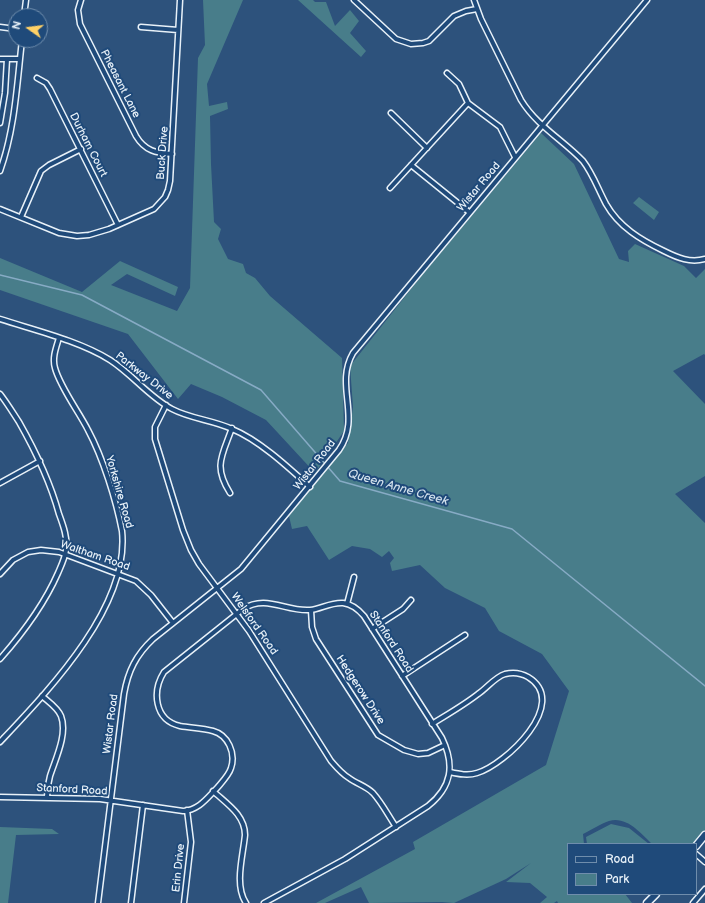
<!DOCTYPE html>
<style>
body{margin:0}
#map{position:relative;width:705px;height:903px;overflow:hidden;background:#2d527c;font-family:"Balsamiq Sans",sans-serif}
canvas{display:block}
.legend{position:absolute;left:567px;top:843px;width:130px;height:52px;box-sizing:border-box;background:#1f4a7a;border:1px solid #6f8dac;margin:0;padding:5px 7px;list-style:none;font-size:12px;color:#e8f1f8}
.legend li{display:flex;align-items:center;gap:8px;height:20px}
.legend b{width:20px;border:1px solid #6f8dac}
.north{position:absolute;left:8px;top:8px;width:40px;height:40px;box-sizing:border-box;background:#1f4a7a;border:1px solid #6f8dac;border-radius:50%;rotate:284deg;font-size:11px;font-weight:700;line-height:16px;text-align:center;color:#e8f1f8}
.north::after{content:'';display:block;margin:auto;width:14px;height:18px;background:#ffd166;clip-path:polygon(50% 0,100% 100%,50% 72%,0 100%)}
</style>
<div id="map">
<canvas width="705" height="903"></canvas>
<ul class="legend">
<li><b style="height:5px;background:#1f4a7a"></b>Road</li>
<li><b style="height:11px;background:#487d8a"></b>Park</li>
</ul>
<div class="north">N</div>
</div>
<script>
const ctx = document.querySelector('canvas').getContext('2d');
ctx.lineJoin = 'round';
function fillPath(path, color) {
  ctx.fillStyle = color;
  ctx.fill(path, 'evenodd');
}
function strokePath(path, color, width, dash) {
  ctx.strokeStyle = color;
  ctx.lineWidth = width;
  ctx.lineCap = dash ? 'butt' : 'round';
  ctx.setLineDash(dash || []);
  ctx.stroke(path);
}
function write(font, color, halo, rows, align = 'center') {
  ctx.font = font + ' "Balsamiq Sans",sans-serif';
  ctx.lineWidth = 4;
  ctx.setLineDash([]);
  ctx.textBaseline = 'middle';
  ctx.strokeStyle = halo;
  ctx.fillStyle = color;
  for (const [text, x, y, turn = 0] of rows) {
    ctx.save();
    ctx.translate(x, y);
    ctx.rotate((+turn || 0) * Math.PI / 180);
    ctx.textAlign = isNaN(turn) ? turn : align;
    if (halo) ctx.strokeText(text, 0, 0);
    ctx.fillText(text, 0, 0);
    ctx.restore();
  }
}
fillPath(new Path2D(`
 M203 0H243L207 84 209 106 227 102 228 109 210 116 211 164 214 222 221 229 218 239 228 259 243 264 246 273 255 278 270 296 342 358 344 431 315 473 266 420 222 397 191 384 178 399 128 334 0 290V258L82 292 120 261 178 287 175 296 127 274 111 285 177 311 190 288 198 58 205 45Z
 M298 0H313L315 2H326L335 26 350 10 359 21 350 33 366 51 361 57Z
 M541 133 574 164 619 259 629 262 628 251 635 244 684 266 696 278 705 269V355L704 354 673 371 705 404V476L675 494 705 523V830L693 844H652C640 833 627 816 609 821 600 824 591 830 583 834L584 844H568V894H625L632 903H558L557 901 554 903H540L547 897 530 883 506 882 531 863 506 879 454 903 442 902 369 903 361 887 325 903H316L415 849 413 842 546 765 569 691 542 654 499 631 485 608 445 588 420 565 392 571 390 563 394 558 389 551 382 557 370 549 352 546 329 560 307 526 292 529 289 516 348 443 353 407 350 366 419 279Z
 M639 197 659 212 654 220 633 203Z
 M611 824 629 828 649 844H587L586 837Z
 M0 827 52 829 59 834 16 835 8 903H0Z`), '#487d8a');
strokePath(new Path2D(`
 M0 275 82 295 261 390 340 481 512 529 705 686`), '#87abc5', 1.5);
const minor = new Path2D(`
 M81 0 78 10 80 24 136 136C145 151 156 153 172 154
 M354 0 396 39 411 44 423 43 429 41 454 16 466 11 477 9
 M474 0 481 19 521 100C537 126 563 140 583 161 593 174 598 189 606 204 619 227 641 240 664 251 678 258 690 263 705 259
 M24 16 26 0
 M0 27 16 29
 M141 27 178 30
 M0 59H20
 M447 73 459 84 468 103 500 127 515 157
 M37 78 46 83 50 89 118 225
 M391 113 427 148
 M0 123 5 93 7 59
 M411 165 469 212
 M0 171C15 129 17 84 22 40
 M390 188 468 103
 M0 209 59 233 77 236 89 235 109 229 154 209 165 197 168 190 170 181 180 0
 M21 217 41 171 49 165 81 149
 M0 319C34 330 80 341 110 360 132 374 149 397 172 409 191 419 213 420 232 429 259 440 288 467 310 487
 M0 394C7 403 13 413 19 422 36 452 50 481 59 514 63 525 68 538 66 550 65 558 61 566 58 573 44 605 23 633 0 659
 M166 405 155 427V439L183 530 191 550 199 564 249 631 331 761C337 768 342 774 349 778 357 784 366 786 373 793 382 803 388 815 396 827
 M0 483 40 461
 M230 493C213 466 222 456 232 428
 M0 574 13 560 28 552 41 550 59 552 136 581 151 595 173 623
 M347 604 354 577
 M311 610 312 627 316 639 378 735 404 750 418 754 428 753 445 745
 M372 629 403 609 411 600
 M402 676 465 635
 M42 696C49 702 58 708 61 716 68 734 55 760 50 776 48 783 47 791 47 798
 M432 724C448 714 464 705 478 694 487 688 495 677 505 674 513 672 521 673 528 677 571 703 505 765 477 773 468 776 459 774 450 772
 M0 742C48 691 130 607 122 531 116 500 103 458 88 430 79 412 60 387 55 368 52 358 56 348 59 338
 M213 791C227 804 245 815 245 835 243 856 234 885 246 903
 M0 797 100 799 183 811C199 810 207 798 217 788 222 782 229 775 231 768 236 753 228 735 213 731 202 728 191 728 180 726 154 720 152 691 164 672L243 609C266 594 286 612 310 610 321 609 331 602 343 603 352 604 358 609 364 616L442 738C455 765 452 787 428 806L345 859 264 903
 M696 854 705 862
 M98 903 124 694C128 671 136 655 153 639L241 569 339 450C362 417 334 386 353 353L647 0
 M131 903 143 805
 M184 903 191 842 187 810
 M693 903 705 889`);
const secondary = new Path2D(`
 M696 846 705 835
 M647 903 656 894`);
strokePath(minor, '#e8f1f8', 7);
strokePath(secondary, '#e8f1f8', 9);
strokePath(minor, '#1f4a7a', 4);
strokePath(secondary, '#1f4a7a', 6);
write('11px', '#e8f1f8', '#1f4a7a', [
 ["Pheasant Lane",120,84,63],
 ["Durham Court",88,145,63],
 ["Buck Drive",163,153,-86],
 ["Wistar Road",479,187,-50],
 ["Parkway Drive",144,376,38],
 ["Wistar Road",315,465,-52],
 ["Yorkshire Road",119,492,74],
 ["Waltham Road",95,556,19],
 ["Welsford Road",254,624,55],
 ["Stanford Road",391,642,57],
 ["Hedgerow Drive",360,690,57],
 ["Wistar Road",111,724,-83],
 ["Stanford Road",72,790,3],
 ["Erin Drive",179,868,-84]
]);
write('italic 12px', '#d0dfeb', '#1f4a7a', [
 ["Queen Anne Creek",398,488,16]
]);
</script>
